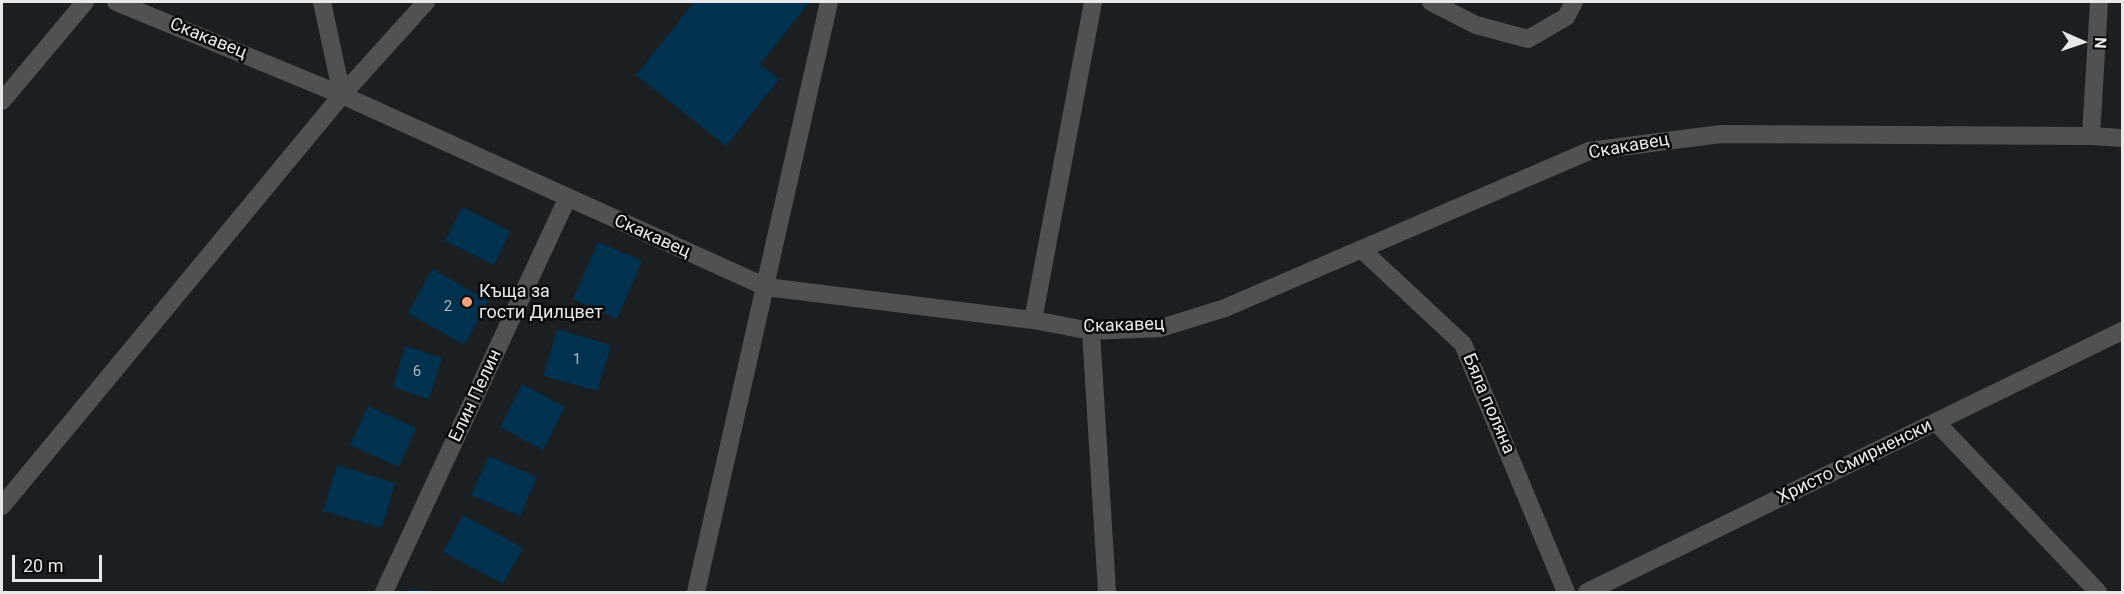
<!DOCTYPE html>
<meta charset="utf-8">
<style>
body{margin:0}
#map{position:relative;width:2124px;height:594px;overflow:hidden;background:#1b1f22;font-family:Roboto,sans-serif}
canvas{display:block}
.frame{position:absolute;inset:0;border:3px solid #e7e9eb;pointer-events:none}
.north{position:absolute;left:2052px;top:12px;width:60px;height:60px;-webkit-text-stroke:4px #07090a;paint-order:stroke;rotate:93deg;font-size:16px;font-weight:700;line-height:24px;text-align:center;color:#e7e9eb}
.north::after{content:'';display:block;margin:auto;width:21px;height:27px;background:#e7e9eb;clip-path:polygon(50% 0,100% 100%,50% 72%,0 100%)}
.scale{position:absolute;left:12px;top:555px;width:90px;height:27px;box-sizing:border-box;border:3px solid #e7e9eb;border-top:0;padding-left:8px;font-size:18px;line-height:21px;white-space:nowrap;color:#e7e9eb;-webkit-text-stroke:4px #07090a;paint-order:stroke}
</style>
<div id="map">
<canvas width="2124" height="594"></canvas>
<div class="frame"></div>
<div class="north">N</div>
<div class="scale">20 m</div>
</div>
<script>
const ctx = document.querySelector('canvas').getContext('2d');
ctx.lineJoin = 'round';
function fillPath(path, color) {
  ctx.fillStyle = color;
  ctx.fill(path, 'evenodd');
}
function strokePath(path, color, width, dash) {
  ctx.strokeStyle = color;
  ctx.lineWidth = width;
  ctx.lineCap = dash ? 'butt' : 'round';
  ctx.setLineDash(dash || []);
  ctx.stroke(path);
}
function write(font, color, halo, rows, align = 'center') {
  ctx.font = font + ' Roboto,sans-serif';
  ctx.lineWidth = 5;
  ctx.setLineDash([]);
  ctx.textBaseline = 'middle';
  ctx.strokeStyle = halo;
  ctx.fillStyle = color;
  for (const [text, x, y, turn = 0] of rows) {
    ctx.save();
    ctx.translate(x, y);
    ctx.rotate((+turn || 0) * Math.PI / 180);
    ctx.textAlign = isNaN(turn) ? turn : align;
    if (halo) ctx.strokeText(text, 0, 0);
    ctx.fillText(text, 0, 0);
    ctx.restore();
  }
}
fillPath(new Path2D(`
 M694 2H810L760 64 779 79 726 146 636 75Z
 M462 207 510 231 494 265 445 241Z
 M598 242 642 261 617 319 573 299Z
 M432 269 489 301 464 345 408 313Z
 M557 329 611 345 597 391 543 376Z
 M405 346 442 358 429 399 393 387Z
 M522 384 565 407 543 450 500 427Z
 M368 406 416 428 399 467 350 445Z
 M489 456 537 477 520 516 471 495Z
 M337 465 395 483 382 528 323 511Z
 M463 515 523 548 503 584 443 552Z
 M410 589 432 591V592H410Z`), '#00314e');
strokePath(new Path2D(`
 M116 2 342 95 766 287 1033 320 1091 331 1161 328 1225 308 1589 151 1721 134 2091 136 2122 138
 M322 2 342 95
 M1431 2 1476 25 1528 39 1566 17 1574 2
 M2 101 85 2
 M2091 136 2099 2
 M1361 249 1463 344 1566 592
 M1033 320 1093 2
 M1091 331 1107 592
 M1936 422 2098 592
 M2 506 342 95 426 2
 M384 592 567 199
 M696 592 829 2
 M1587 592 2122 331`), '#4f5152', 18);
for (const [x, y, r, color] of [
 [467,302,6,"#f1a27b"]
]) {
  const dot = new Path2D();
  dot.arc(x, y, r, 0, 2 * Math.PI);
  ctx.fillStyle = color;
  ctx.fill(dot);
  strokePath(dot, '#07090a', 2);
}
write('15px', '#adbbc4', null, [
 ["2",448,307],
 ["1",577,360],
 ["6",417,372]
]);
write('18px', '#e7e9eb', '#07090a', [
 ["Скакавец",208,39,22],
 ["Скакавец",1629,147,-10],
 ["Скакавец",652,237,24],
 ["Скакавец",1124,326,-2],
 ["Елин Пелин",476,396,-65],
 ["Бяла поляна",1488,404,67],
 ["Христо Смирненски",1855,462,-26]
]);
write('18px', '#e7e9eb', '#07090a', [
 ["Къща за",479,292],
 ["гости Дилцвет",479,313]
], 'left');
</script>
